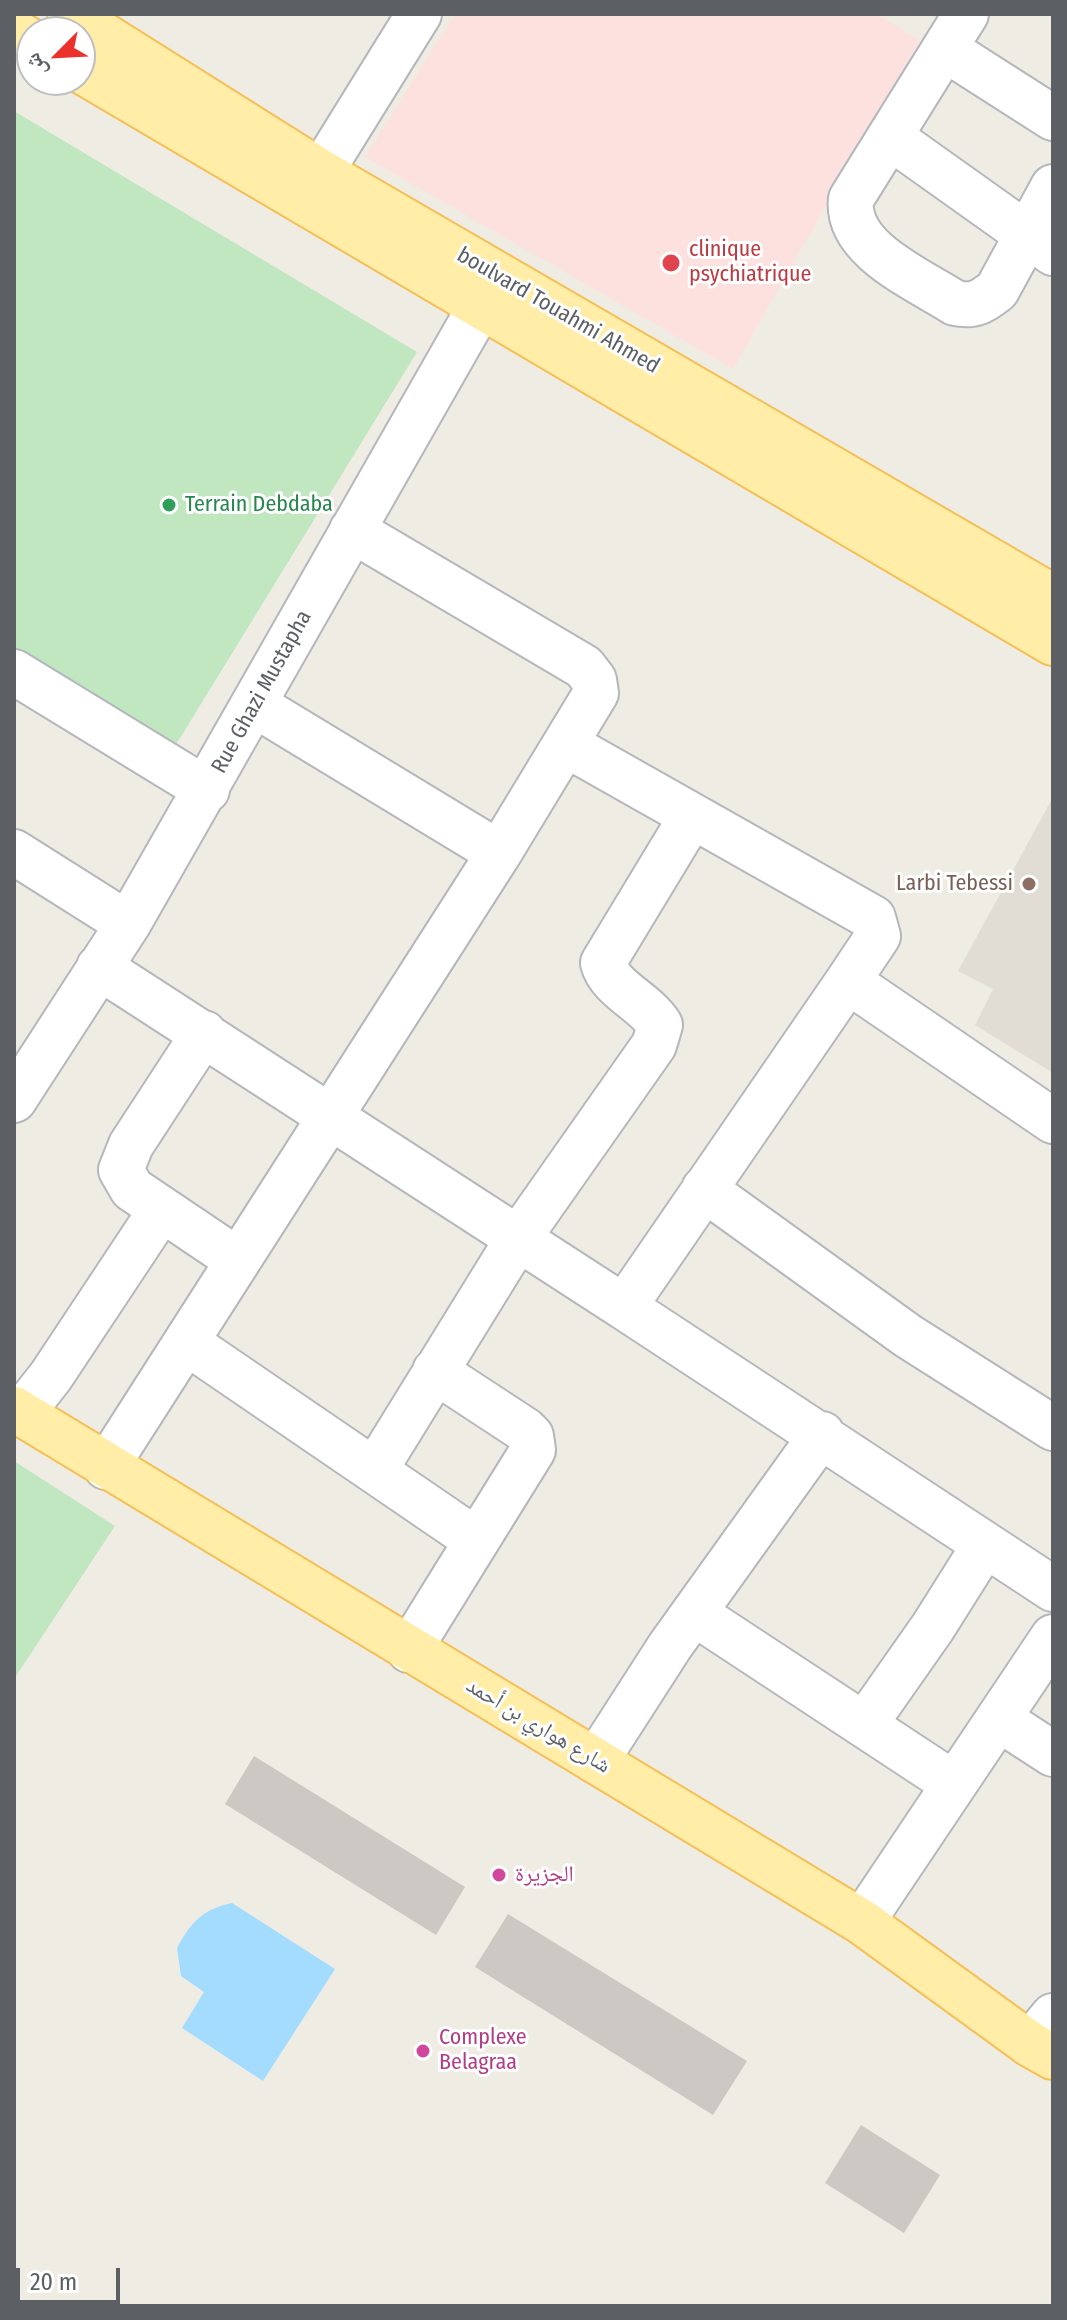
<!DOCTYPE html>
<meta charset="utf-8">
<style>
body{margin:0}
#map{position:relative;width:1067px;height:2320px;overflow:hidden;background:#efece4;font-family:"Fira Sans Condensed","Noto Naskh Arabic",sans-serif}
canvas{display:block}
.frame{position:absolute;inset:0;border:16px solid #5c6065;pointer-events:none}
.north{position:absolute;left:16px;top:16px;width:80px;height:80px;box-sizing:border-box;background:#fff;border:2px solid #bebfc1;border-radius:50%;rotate:246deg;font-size:22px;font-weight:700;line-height:32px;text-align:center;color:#5c6065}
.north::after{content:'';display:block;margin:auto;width:28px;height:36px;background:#ec312c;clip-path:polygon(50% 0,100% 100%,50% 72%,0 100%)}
.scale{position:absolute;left:16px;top:2268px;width:104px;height:36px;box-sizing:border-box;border:4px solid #5c6065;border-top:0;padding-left:10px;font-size:24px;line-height:28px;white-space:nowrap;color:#5c6065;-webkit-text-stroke:6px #fff;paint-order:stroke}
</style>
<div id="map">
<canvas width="1067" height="2320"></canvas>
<div class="frame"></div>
<div class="north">ش</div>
<div class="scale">20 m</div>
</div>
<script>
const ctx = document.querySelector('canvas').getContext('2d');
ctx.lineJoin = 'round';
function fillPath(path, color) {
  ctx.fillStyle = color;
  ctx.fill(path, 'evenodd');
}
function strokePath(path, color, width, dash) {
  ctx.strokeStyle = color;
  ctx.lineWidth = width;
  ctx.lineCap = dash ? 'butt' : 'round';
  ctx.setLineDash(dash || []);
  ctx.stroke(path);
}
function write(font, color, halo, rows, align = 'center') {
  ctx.font = font + ' "Fira Sans Condensed","Noto Naskh Arabic",sans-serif';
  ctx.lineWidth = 6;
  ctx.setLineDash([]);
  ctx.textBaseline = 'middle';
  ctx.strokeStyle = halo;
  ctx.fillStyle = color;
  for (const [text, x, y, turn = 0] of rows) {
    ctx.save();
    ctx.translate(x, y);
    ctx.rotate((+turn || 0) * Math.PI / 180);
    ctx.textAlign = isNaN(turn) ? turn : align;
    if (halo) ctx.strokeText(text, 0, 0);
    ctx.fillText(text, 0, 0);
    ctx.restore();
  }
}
fillPath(new Path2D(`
 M1053 797V1073L975 1025 993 989 958 971Z`), '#e1ddd5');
fillPath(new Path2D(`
 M455 14H876L920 40 733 369 365 157Z`), '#fce1df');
fillPath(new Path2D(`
 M14 111 417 352 169 756 14 659Z
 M14 1461 115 1526 14 1679Z`), '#c1e7c0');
fillPath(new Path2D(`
 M232 1903 335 1969 263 2081 182 2028 204 1992 181 1976 177 1948C191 1922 203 1909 232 1903Z`), '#a3dcff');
fillPath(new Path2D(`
 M254 1756 465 1887 436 1935 225 1804Z
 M508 1914 747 2061 713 2115 475 1967Z
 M861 2125 940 2175 904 2233 825 2183Z`), '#ccc8c3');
const minor = new Path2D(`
 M966 14 851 199C845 249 918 279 955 303 974 307 982 302 997 290L1053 187
 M945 49 1053 118
 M890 137 1053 253
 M321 172 419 14
 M14 672 207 790
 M255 705 499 853
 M567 745 873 918 878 936 848 981
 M14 852 128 924
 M99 967 624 1307
 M204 1033 131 1145 121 1170 132 1189 236 1259
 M14 1100 128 924 480 307 495 275
 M1053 1121 848 981 624 1307 1053 1589
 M704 1189 908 1336 1053 1428
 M186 1342 476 1540
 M21 1414 51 1376 161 1210
 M106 1467 499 853 596 693 594 680 584 667 352 530
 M375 1470 517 1240 654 1045 660 1025C646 1002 610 989 603 963L692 816
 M694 1613 954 1784
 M409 1650 533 1450 531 1436 525 1430 435 1371
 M999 1719 1053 1754
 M865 1724 933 1627 984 1546
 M596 1761 670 1646 822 1434
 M862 1922 1053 1637
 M1030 2044 1053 2016`);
const major = new Path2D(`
 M70 14 321 172 1053 597
 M14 31 32 42
 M80 70 1053 643
 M14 1409 862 1922 1030 2044 1053 2057`);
strokePath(minor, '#b4b7bb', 48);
strokePath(major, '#f4c057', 48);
strokePath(minor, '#fff', 44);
strokePath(major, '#ffeda8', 44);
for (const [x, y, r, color] of [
 [671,263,10,"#e0444e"],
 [169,505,8,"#2e9e5b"],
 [1029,884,8,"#8d6e63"],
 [499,1875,8,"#d1479c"],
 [423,2051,8,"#d1479c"]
]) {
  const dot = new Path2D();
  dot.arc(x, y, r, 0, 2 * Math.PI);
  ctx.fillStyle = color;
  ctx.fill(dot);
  strokePath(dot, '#fff', 3);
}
write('22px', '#be3a42', '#fff', [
 ["clinique",689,250],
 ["psychiatrique",689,275]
], 'left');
write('22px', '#5c6065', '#fff', [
 ["boulvard Touahmi Ahmed",558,311,30],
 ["Rue Ghazi Mustapha",262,692,-61],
 ["شارع هواري بن أحمد",538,1726,31]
]);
write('22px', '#27864d', '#fff', [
 ["Terrain Debdaba",185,505]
], 'left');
write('22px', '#785e54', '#fff', [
 ["Larbi Tebessi",1013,884]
], 'right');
write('22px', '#b23c85', '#fff', [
 ["الجزيرة",515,1875],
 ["Complexe",439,2038],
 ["Belagraa",439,2063]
], 'left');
</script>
